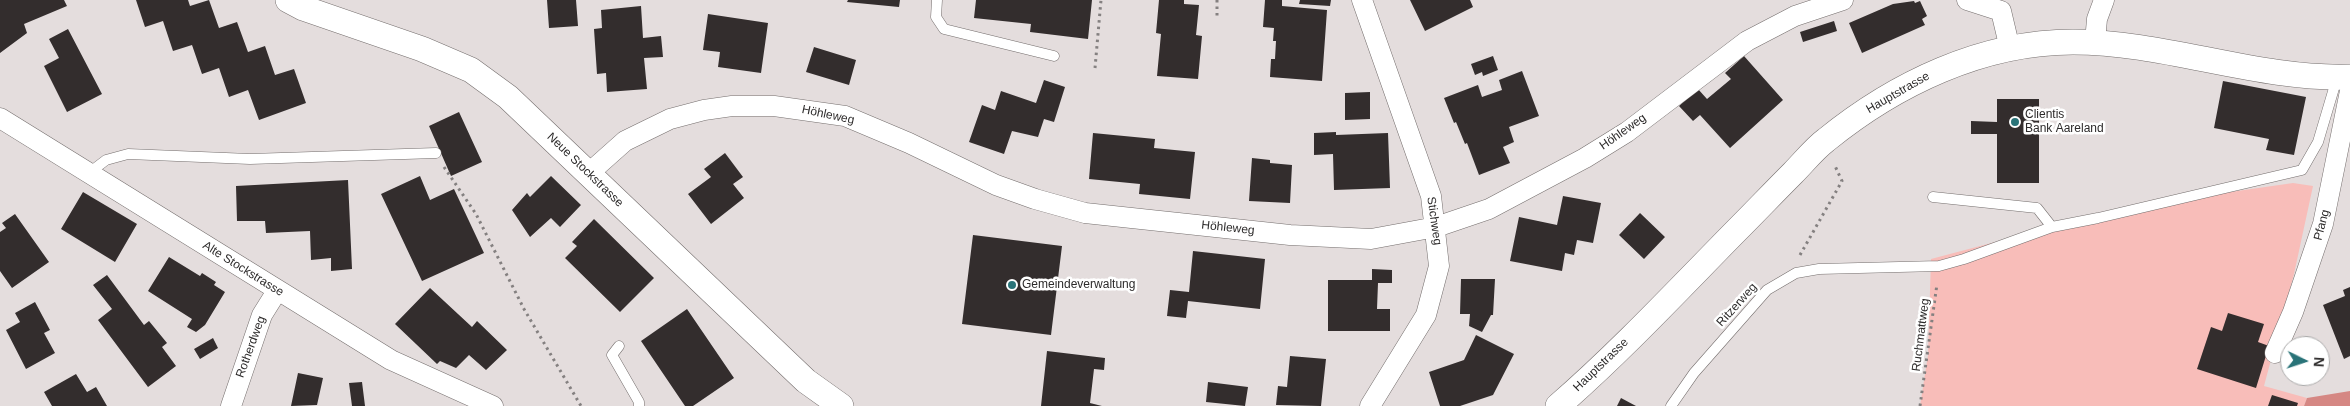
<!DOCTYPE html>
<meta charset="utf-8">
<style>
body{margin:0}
#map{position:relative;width:2350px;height:406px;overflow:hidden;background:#e4dddd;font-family:Helvetica,sans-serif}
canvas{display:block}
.north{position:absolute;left:2280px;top:336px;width:50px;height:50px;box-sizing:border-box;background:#fff;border:1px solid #abaaaa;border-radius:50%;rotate:94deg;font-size:14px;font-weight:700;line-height:20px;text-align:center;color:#2d2b2b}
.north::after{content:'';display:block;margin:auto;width:18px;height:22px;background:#297378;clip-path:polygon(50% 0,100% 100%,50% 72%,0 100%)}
</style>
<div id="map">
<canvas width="2350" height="406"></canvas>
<div class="north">N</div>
</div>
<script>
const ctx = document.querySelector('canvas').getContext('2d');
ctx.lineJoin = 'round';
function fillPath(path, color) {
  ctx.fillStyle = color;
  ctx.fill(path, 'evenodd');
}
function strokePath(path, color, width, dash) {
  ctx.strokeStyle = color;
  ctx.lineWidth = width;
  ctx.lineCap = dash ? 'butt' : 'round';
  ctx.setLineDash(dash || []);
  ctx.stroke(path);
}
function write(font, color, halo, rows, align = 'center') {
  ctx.font = font + ' Helvetica,sans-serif';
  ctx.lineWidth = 5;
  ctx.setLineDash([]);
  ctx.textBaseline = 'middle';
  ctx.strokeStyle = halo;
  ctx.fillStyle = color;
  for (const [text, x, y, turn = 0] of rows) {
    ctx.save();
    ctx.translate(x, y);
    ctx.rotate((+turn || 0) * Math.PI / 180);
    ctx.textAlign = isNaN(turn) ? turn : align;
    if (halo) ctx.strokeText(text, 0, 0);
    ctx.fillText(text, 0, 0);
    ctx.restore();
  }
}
fillPath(new Path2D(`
 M2293 183 2313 186 2294 274 2264 386 2307 398 2304 406H1920L1928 355 1931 259 2052 227 2161 202Z`), '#f8bdb9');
fillPath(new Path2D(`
 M2350 391V406H2304L2307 398Z`), '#d58783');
fillPath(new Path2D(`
 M0 0H64L67 6 24 24 27 33 0 53Z
 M136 0H188L190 6 209 0 219 28 237 22 248 52 265 46 275 75 294 69 306 103 259 120 248 90 229 97 219 68 202 74 192 45 173 51 163 21 145 27Z
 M547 0H576L578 26 549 28Z
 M848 0H900L899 7 847 2Z
 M976 0H1092L1088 39 1030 32 1031 24 974 18Z
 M1159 0H1184V4L1199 5 1196 35 1202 36 1198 79 1157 76 1161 34 1156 33Z
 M1265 0H1282V6L1327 10 1322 81 1270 77 1271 59H1275L1276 41H1273L1274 28 1263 27Z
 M1300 0H1331L1330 6 1299 4Z
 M1410 0H1470L1473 7 1425 31Z
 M1914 1 1915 3 1920 1 1927 16 1922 19 1925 25 1862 53 1849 23 1893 4Z
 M641 6 643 38 661 36 663 57 644 58 647 89 607 92 606 73 597 74 594 29 602 28 601 10Z
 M708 14 768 23 761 73 718 67 720 52 703 50Z
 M1834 21 1837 31 1803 42 1800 32Z
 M68 29 102 94 67 112 44 66 59 58 49 39Z
 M814 47 856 60 849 85 806 72Z
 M1493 56 1498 70 1483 76 1482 72 1475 75 1471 64Z
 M1744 56 1783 100 1730 148 1700 115 1693 121 1679 106 1698 89 1707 99 1731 79 1725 73Z
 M1522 71 1539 116 1509 127 1514 142 1503 147 1510 163 1479 175 1467 143 1465 144 1456 122 1454 123 1444 98 1478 85 1482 97 1502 90 1499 80Z
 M1044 80 1065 87 1054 122 1044 119 1038 137 1012 131 1004 154 969 142 982 105 995 110 1001 91 1036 103Z
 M2223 81 2306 97 2294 155 2266 150 2269 139 2214 128Z
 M1370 92V119L1345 120V93Z
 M1997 99H2039V183H1997V134H1971V121L1997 122Z
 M459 112 482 162 451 176 429 126Z
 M1336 132V135L1388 133 1390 188 1334 190 1333 154 1314 155V133Z
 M1093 133 1155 139 1154 148 1195 152 1190 199 1139 194 1140 184 1089 179Z
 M725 153 743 177 733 184 744 198 711 224 688 194 711 177 704 169Z
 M1252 158 1270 160V163L1292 165 1290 203 1249 201Z
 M420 176 430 200 454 189 484 253 422 281 381 194Z
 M551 176 581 205 560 227 551 218 530 237 512 210 527 193 530 197Z
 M348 180 352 269 331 271V258L311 260 310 231 266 233 265 221H237L236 186Z
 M83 192 137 224 115 262 61 229Z
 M1563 196 1601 203 1593 243 1577 240 1574 255 1565 253 1562 271 1510 261 1519 217 1557 225Z
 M1640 213 1665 237 1644 259 1619 235Z
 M15 214 49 262 12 288 0 271V232L6 228 2 223Z
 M594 219 654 278 620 312 565 258 577 246 572 242Z
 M973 235 1062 246 1051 335 962 324Z
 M1193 251 1265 259 1260 309 1188 301 1186 318 1167 316 1170 290 1189 292Z
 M169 257 200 276 202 273 216 282 214 285 225 292 205 325 196 332 187 327 192 319 148 291Z
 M1372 269 1392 270V283H1378L1377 309H1390V331H1328V280H1372Z
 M107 275 144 325 149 321 167 343 162 347 176 366 148 387 98 320 112 309 93 285Z
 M1461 279H1495L1493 315H1491L1482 332 1469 326 1470 314H1460Z
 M2350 287V356L2344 359 2323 305 2345 296 2343 290Z
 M430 288 472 327 477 321 507 350 486 370 469 355 456 368 440 361 437 364 395 324Z
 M35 302 50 330 44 333 55 353 26 369 6 330 20 322 15 313Z
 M687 309 734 378 693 406H685L641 341Z
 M2228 313 2264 324 2258 342 2269 346 2256 388 2197 369 2211 327 2222 331Z
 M1476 335 1514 354 1493 395 1460 406H1440L1429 372 1464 360Z
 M213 338 218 348 200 359 194 349Z
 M1047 351 1105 358 1104 370 1094 369 1090 403 1102 406H1041Z
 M1290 356 1326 359 1321 406 1276 405 1278 386 1287 387Z
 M298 373 323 378 317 405 291 406Z
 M76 374 87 392 96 387 107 406H52L44 392Z
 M362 382 365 406H352L349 383Z
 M1208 382 1248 387 1245 406 1206 402Z
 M2272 395 2298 403 2297 406H2268Z
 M1621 398 1636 406H1617Z`), '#332d2d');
const service = new Path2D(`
 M937 0 936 17 944 29 1054 56
 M89 173 106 160 128 154 250 159 436 153
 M1933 197 2037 208 2052 227
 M619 346 612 355 639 402V406
 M1671 406 1694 373 1767 290 1796 273 1819 269 1939 266 1964 259 2052 227 2098 218 2302 170 2318 142 2337 78`);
const minor = new Path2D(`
 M1362 0 1431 196 1439 266 1426 315 1370 406
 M1967 0 2001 11 2010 49
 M2095 42 2097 19 2104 0
 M0 118 391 360 493 406
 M589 173 625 141 670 119 704 110 732 106H774L845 116 909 143 996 185 1035 199 1085 213 1290 235 1371 239 1436 227 1489 209 1585 158 1627 132 1747 41 1795 16 1843 0
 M2275 353 2293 312 2323 224 2350 91
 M231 406 262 315 277 291`);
const tertiary = new Path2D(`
 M288 0 303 8 422 49 471 70 508 97 806 381 841 406
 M1558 406C1620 352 1677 291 1734 233 1754 213 1773 193 1793 173 1804 162 1814 149 1826 140 1895 84 1982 42 2073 42 2166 42 2257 80 2350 77`);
strokePath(service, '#746e6d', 11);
strokePath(minor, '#746e6d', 21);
strokePath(tertiary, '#746e6d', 26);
strokePath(new Path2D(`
 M1217 0V17
 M1095 68 1101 0
 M444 167 476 214 524 309 581 406
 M1800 255 1842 181 1835 166
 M1920 406 1937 284`), '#848080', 3, [2.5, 4]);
strokePath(service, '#fff', 10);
strokePath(minor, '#fff', 20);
strokePath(tertiary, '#fff', 25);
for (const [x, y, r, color] of [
 [2015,122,5,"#297378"],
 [1012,285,5,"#297378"]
]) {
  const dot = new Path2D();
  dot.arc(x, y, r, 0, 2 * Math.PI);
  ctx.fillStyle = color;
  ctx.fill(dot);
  strokePath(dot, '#fff', 2);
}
write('12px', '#2d2b2b', '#fff', [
 ["Hauptstrasse",1898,93,-30],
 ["Höhleweg",828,115,12],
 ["Höhleweg",1623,132,-35],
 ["Neue Stockstrasse",585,170,44],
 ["Stichweg",1434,221,82],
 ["Pfang",2322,225,-75],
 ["Höhleweg",1228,228,6],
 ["Alte Stockstrasse",243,269,32],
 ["Ritzerweg",1737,305,-48],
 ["Ruchmattweg",1921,335,-83],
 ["Rotherdweg",251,347,-70],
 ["Hauptstrasse",1601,365,-44]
]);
write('12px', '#2d2b2b', '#fff', [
 ["Clientis",2025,115],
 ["Bank Aareland",2025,129],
 ["Gemeindeverwaltung",1022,285]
], 'left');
</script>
